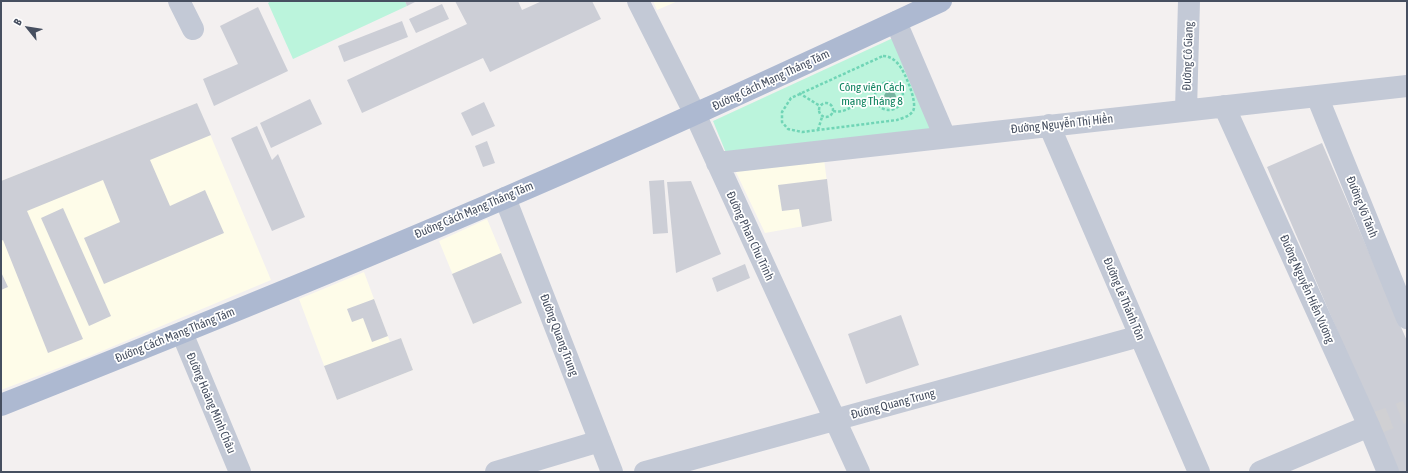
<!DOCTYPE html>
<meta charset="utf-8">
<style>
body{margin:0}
#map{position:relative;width:1408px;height:473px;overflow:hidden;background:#f3f0f0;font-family:"Asap Condensed",sans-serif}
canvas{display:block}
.frame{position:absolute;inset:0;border:2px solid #464f60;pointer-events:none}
.north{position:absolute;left:8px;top:8px;width:40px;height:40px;-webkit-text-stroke:3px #fff;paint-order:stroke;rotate:300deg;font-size:11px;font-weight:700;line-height:16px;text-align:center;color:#464f60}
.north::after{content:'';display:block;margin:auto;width:14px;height:18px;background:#464f60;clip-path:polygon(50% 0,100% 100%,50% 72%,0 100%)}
</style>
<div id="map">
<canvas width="1408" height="473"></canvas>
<div class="frame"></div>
<div class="north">B</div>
</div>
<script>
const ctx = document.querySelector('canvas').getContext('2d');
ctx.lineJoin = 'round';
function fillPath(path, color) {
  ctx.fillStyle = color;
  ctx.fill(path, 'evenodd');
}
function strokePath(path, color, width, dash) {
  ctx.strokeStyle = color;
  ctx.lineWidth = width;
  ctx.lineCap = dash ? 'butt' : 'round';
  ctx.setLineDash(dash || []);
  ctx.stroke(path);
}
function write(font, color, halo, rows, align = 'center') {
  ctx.font = font + ' "Asap Condensed",sans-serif';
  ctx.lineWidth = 3.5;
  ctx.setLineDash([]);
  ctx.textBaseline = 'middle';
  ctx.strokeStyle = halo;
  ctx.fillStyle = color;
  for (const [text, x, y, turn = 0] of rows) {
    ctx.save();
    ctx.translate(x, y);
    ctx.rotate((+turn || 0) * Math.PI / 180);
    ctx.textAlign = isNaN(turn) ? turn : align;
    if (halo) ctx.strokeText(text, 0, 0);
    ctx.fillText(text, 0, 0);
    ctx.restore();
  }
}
fillPath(new Path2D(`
 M653 1H678L657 10Z
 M197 103 271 280 90 356 1 390V181Z
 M824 159 832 221 765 233 734 168Z
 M487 219 522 303 473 324 439 241Z
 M364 272 390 342 401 338 413 370 337 400 299 299Z`), '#fefce9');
fillPath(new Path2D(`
 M271 1H405L407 6 293 59 268 3Z
 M893 38 933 130 726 153 713 121Z`), '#bbf4dc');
fillPath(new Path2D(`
 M405 1H417L407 6Z
 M455 1H518L522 10 542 1H592L601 19 490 72 483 58 362 113 347 80 467 24Z
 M442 4 449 19 416 33 409 19Z
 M258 7 288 71 214 106 203 79 238 64 220 26Z
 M402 21 408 37 344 62 338 46Z
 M310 99 322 124 271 148 260 123Z
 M484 102 495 126 472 136 461 113Z
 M197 103 211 135 150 160 170 206 205 190 224 233 104 284 84 238 120 222 103 180 27 211 83 339 48 353 3 240 1 241V181Z
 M257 126 272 160 278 154 305 217 272 231 231 138Z
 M487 141 495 163 483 167 475 146Z
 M1322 143 1407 341V472H1398L1267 167Z
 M827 179 832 221 802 227 799 209 782 211 778 185Z
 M664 180 668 233 653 234 649 181Z
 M691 181 721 254 676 273 667 182Z
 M63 208 111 316 89 326 41 218Z
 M501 253 522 303 473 324 452 274Z
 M745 264 750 278 717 292 712 278Z
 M1 272 8 287 1 290Z
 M374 299 388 336 372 342 363 318 352 322 347 309Z
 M901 315 919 365 866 384 848 334Z
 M401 338 413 370 337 400 324 366Z`), '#ccced6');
strokePath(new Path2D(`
 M1369 426 1407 411`), '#d0d0d3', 22, [22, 11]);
strokePath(new Path2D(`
 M883 56C890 56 895 60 899 65 905 72 918 103 913 111 909 117 902 118 897 120L802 132 788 129 782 122V112L791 98Z
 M875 96a14 14 0 1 1 28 0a14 14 0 1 1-28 0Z
 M799 93 820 106
 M819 110a7 7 0 1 1 14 0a7 7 0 1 1-14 0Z
 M833 111C852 115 857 95 875 98
 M818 130 822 117`), '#70d5b6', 2.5, [3, 2]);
strokePath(new Path2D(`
 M179 1 193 29
 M638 1 695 114 859 472
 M896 22 945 137
 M1317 96 1407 318
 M1224 106 1369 426 1388 472
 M1186 110 1189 1
 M1049 125 1199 472
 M717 163 1407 86
 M505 198 612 472
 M182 333 240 472
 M496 472 600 441
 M645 472 1140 336
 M1260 472 1369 426`), '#c3c9d6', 22);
strokePath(new Path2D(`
 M1 405C170 338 338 270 505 198 652 135 796 68 941 1`), '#adb9d1', 22);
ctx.fillStyle = '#76b4a0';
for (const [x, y] of [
 [890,97]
]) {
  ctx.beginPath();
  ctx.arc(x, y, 6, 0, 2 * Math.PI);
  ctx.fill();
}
write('12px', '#464f60', '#fff', [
 ["Đường Cô Giang",1188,56,-88],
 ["Đường Cách Mạng Tháng Tám",771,80,-25],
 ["Đường Nguyễn Thị Hiền",1062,124,-6],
 ["Đường Võ Tánh",1362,207,68],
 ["Đường Cách Mạng Tháng Tám",474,210,-23],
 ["Đường Phan Chu Trinh",750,236,65],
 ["Đường Nguyễn Hiền Vương",1307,289,66],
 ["Đường Lê Thánh Tôn",1124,299,67],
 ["Đường Cách Mạng Tháng Tám",175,335,-22],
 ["Đường Quang Trung",559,335,69],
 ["Đường Hoàng Minh Châu",211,403,67],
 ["Đường Quang Trung",893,404,-15]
]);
write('12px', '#0f835f', '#fff', [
 ["Công viên Cách",872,87],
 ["mạng Tháng 8",872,101]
]);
</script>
